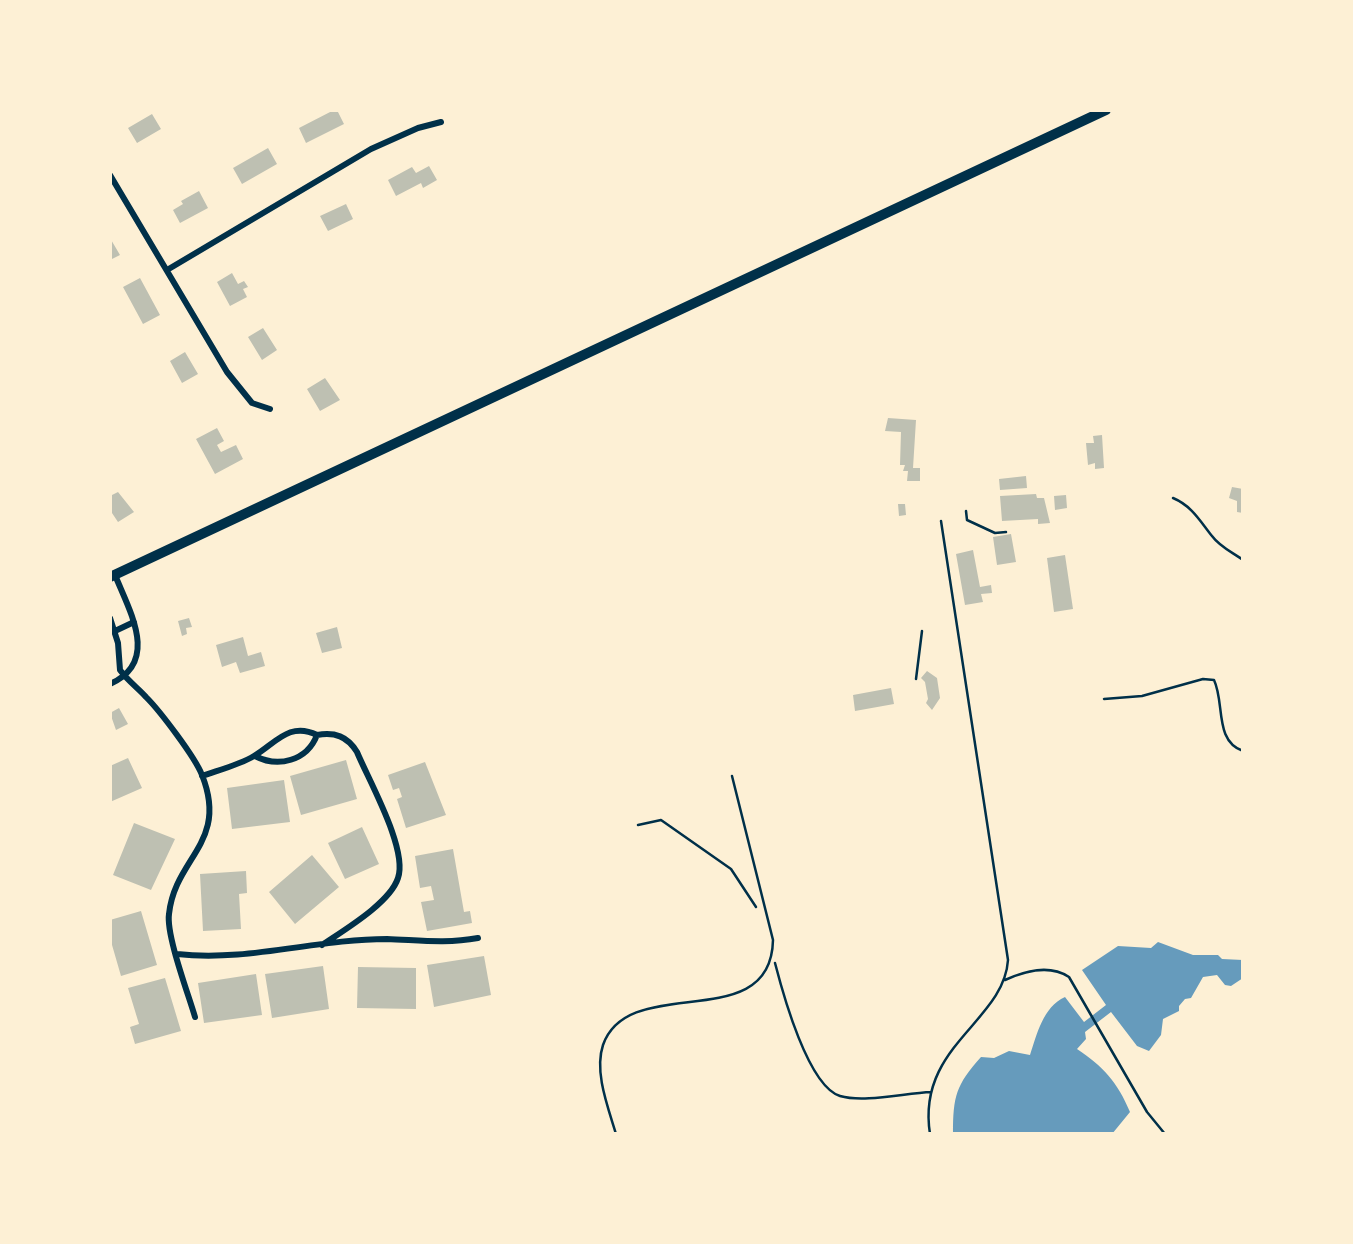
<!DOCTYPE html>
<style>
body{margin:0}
#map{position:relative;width:1353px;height:1244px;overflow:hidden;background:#fdf0d5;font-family:"Fira Sans",sans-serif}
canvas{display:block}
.frame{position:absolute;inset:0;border:112px solid #fdf0d5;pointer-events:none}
</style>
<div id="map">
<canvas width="1353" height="1244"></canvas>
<div class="frame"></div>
</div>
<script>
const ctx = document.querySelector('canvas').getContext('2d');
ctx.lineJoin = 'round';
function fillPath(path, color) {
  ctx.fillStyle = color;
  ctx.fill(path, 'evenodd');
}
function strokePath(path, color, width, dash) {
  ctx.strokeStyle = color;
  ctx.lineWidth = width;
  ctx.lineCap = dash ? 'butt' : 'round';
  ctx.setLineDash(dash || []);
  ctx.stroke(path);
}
fillPath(new Path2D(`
 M1158 942 1193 955H1218L1222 959 1243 960V978L1231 986 1225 985 1217 975 1203 977 1191 998 1185 999 1179 1006V1011L1163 1019 1161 1035 1149 1051 1137 1046 1111 1012 1085 1032 1086 1039 1077 1049C1103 1066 1118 1083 1130 1112L1112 1134H953C953 1096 956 1085 981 1057L994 1058 1009 1051 1030 1055C1037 1034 1043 1007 1065 997L1084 1022 1106 1005 1082 970 1118 946 1151 948Z`), '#669bbc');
fillPath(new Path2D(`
 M334 110H337L344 124 306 143 299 128Z
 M152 114 161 129 137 143 128 128Z
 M268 148 277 164 242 184 233 168Z
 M429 166 437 180 423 188 421 183 396 196 388 180 412 167 416 173Z
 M199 191 208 208 180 223 173 210 183 204 181 201Z
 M346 204 353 219 328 231 320 216Z
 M110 238 120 255 110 260Z
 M232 273 238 284 244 281 248 287 243 289 247 297 230 306 217 282Z
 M140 278 160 315 143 324 123 287Z
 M263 328 277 350 262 360 248 337Z
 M185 352 198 374 182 383 170 361Z
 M325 378 340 400 320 411 307 389Z
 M888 418 916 420 913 468H920V481H907L908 471H903L905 465H900L901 432 885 431Z
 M217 428 224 441 217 445 221 452 236 445 243 459 215 474 196 439Z
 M1102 435 1104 468 1095 469V463L1088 465 1086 443H1094L1093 436Z
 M1026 476 1027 488 1000 490 999 479Z
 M1232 487 1243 489V513L1237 512V501L1229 498Z
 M118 492 134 512 118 522 110 510V496Z
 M1036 494 1037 498H1044L1050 523 1038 524V519L1002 521 1000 496Z
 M1066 495 1067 508 1055 510 1054 496Z
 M898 504H905L906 515 899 516Z
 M1011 534 1016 562 997 565 993 537Z
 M973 550 980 587 991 585 992 593 981 594 983 602 965 605 956 554Z
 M1065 555 1073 609 1054 612 1047 558Z
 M189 618 192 627 186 628 187 634 182 636 178 621Z
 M337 627 342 648 322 653 316 633Z
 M243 637 248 656 261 652 265 666 240 673 236 662 222 667 216 645Z
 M927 671 937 678 940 698 932 710 926 703 928 699 925 682 921 678Z
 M891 688 894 704 855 711 853 695Z
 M119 708 128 724 116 730 110 713Z
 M128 758 142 788 110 802V766Z
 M346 760 357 799 301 815 290 776Z
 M425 762 446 815 406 828 397 799 402 797 399 788 393 790 388 775Z
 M284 780 290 822 232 829 227 788Z
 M134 823 175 839 151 890 113 875Z
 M362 827 379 864 345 879 328 843Z
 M453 849 464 912 470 911 472 923 427 931 421 902 434 900 431 886 420 888 415 856Z
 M312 855 339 887 295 924 269 892Z
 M246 871 247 893 239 894 241 929 203 931 200 874Z
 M141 911 157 965 121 976 110 938V920Z
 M484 956 491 995 434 1007 427 965Z
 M323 966 329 1009 272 1018 265 974Z
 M358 967 416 968V1009L357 1008Z
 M256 974 262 1015 204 1023 198 983Z
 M165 978 181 1031 135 1044 130 1027 139 1024 128 988Z`), '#bec0b2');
strokePath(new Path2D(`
 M1173 498C1192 506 1200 521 1212 536 1220 547 1232 552 1243 560
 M966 511 967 520 995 533 1006 532
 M916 679 922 631
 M1104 699 1142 696 1203 679 1214 680C1225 703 1214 741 1243 751
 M638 825 661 820 731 869 756 907
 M775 963C783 994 808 1086 840 1096 864 1103 905 1093 931 1092
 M1005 980C1025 971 1049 964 1069 977L1147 1112 1165 1134
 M930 1134C916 1046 1004 1022 1008 960L941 521`), '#003049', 2.5);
strokePath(new Path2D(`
 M616 1134C608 1107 594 1072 603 1045 629 971 771 1037 773 940L732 776`), '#003049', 2.5);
strokePath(new Path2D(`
 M110 175 227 372 252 403 270 409
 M167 270 371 149 418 128 441 122
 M110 618 118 643 120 670C128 681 138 688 146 697 160 711 195 757 202 775 229 843 175 857 169 914 166 935 188 993 195 1017
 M115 631 134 622
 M110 684C160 662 130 612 115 575
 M255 756C278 768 307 761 317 735 335 732 347 736 357 752 369 781 408 849 398 878 390 903 344 930 322 945
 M202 776C219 770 239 765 254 756 275 744 289 721 317 735
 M177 954C248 962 316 939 387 939 418 940 446 944 478 938`), '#003049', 6);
strokePath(new Path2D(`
 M110 577 1106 110`), '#003049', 10);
</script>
